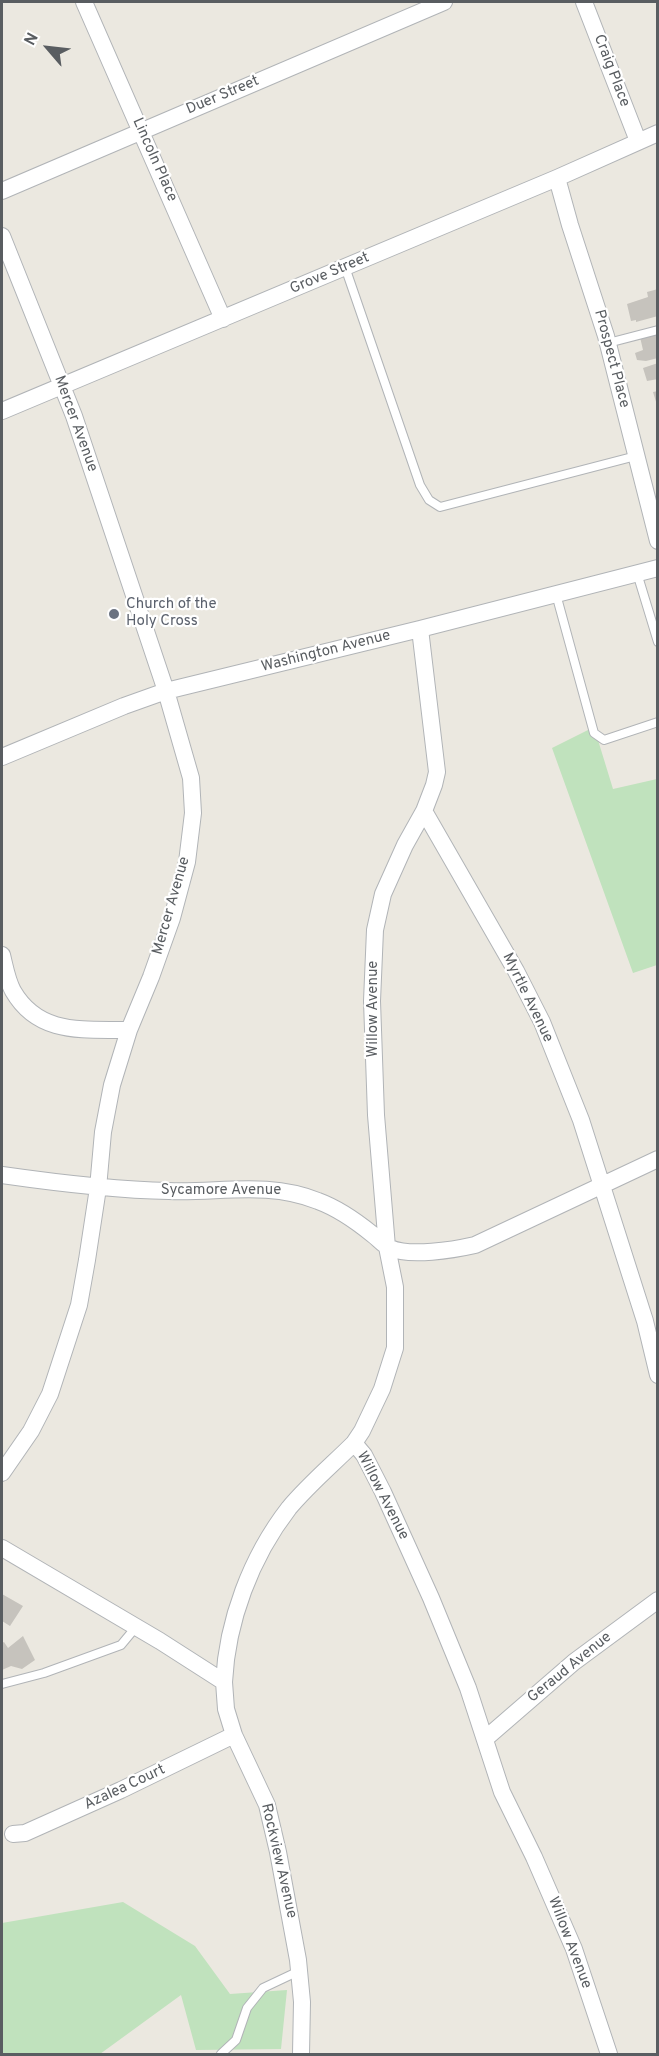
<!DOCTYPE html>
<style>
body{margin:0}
#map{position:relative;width:659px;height:2056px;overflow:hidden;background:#ebe8e0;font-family:Overpass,sans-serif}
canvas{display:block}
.frame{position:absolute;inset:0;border:3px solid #595d61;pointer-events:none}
.north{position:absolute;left:18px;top:18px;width:60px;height:60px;-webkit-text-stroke:4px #fff;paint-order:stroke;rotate:298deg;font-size:16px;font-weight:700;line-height:24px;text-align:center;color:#595d61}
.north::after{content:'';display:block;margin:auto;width:21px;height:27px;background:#595d61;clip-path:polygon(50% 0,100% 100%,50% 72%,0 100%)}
</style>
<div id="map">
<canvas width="659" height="2056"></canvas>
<div class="frame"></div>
<div class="north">N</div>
</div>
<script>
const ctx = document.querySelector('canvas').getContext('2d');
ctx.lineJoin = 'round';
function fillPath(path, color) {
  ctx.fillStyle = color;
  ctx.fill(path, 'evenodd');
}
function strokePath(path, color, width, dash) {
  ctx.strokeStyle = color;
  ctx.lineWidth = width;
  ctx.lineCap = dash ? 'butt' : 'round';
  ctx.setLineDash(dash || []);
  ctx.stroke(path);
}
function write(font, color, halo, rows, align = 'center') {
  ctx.font = font + ' Overpass,sans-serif';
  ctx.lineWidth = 4.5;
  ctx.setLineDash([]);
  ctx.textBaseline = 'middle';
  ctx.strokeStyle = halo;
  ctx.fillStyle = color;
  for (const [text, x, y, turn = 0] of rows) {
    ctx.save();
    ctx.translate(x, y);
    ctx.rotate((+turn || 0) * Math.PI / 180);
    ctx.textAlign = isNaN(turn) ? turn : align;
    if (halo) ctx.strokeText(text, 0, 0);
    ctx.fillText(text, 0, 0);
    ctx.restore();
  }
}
fillPath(new Path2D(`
 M594 727 613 789 657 779V965L633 973 552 748Z
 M123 1902 195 1946 230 1994 287 1990 281 2049 196 2050 181 1995 100 2054H2V1923Z`), '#c0e2bd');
fillPath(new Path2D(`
 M658 289V316L636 322V320L631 321 627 304 648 297 647 292Z
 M658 333V358L646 361 637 360 635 353 643 350 640 337Z
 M658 363V379L647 381 643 368Z
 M658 391V405H657L653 392Z
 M2 1594 23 1606 10 1626 2 1621Z
 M23 1636 35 1660 22 1669 11 1666 2 1670V1643L4 1642 8 1648Z`), '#c6c3bd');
const lane = new Path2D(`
 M345 267 420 485 429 500 440 507 636 456
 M608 343 658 330
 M637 573 658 642
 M556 594 594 733 604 740 658 722
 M2 1684 44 1673 121 1645 136 1627
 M221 2054 236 2040 247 2008 263 1988 299 1971`);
const street = new Path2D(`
 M84 2 223 319
 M584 2 638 141
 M557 178 570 225 606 336 658 541
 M2 191 444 2
 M2 236 74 416 166 691 191 778 193 813 187 862 172 918 151 977 129 1030 112 1085 103 1132 98 1188 87 1260 79 1305 50 1394 31 1431 2 1473
 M2 411 557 178 658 133
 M420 629 437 772 434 785 424 811 516 971 542 1022 581 1120 645 1321 658 1375
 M2 757 124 706 166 691 420 629 658 568
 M2 955C5 967 7 980 13 991 39 1036 84 1029 129 1030
 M2 1175C58 1183 113 1190 169 1191 220 1193 268 1181 318 1201 337 1208 356 1221 372 1234 378 1238 383 1245 390 1248 410 1257 453 1250 475 1245L658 1159
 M354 1443 364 1455 383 1492 431 1598 468 1688 502 1792 534 1857 574 1949 609 2054
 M2 1548 160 1641 224 1682 226 1709 234 1735 267 1805 278 1852 298 1960 302 2002 301 2054
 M224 1682C227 1621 251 1557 289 1508 308 1485 333 1464 354 1443L362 1431 382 1389 395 1348V1287L387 1247 376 1115 372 1001 375 930 383 894 405 845 424 811
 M485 1739 574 1662 658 1600
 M13 1834 25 1833 121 1790 234 1735`);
strokePath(lane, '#b1b4b7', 10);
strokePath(street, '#b1b4b7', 18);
strokePath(lane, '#fff', 8);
strokePath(street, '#fff', 16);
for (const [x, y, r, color] of [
 [114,614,6,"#6b7280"]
]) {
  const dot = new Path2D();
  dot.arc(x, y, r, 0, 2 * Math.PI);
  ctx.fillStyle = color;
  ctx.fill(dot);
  strokePath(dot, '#fff', 2);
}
write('15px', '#595d61', '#fff', [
 ["Craig Place",611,71,69],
 ["Duer Street",223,96,-23],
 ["Lincoln Place",154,160,66],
 ["Grove Street",330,274,-23],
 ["Prospect Place",611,359,75],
 ["Mercer Avenue",75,424,70],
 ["Washington Avenue",326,652,-14],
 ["Mercer Avenue",172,906,-74],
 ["Myrtle Avenue",527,998,64],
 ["Willow Avenue",374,1009,-90],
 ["Sycamore Avenue",221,1191],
 ["Willow Avenue",382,1496,63],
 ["Geraud Avenue",570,1668,-39],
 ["Azalea Court",125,1788,-25],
 ["Rockview Avenue",278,1861,77],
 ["Willow Avenue",569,1943,69]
]);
write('15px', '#5b616d', '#fff', [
 ["Church of the",126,605],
 ["Holy Cross",126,622]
], 'left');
</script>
